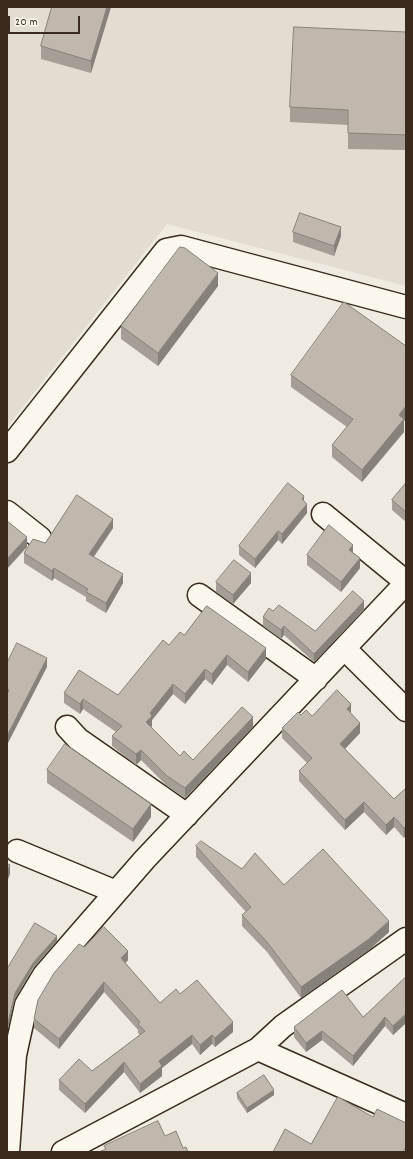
<!DOCTYPE html>
<style>
body{margin:0}
#map{position:relative;width:413px;height:1159px;overflow:hidden;background:#f0ebe0;font-family:Dekko,sans-serif}
canvas{display:block}
.frame{position:absolute;inset:0;border:8px solid #3b2a1e;pointer-events:none}
.scale{position:absolute;left:8px;top:16px;width:72px;height:18px;box-sizing:border-box;border:2px solid #3b2a1e;border-top:0;padding-left:5px;font-size:12px;line-height:14px;white-space:nowrap;color:#3b2a1e;-webkit-text-stroke:3px #fbf7ec;paint-order:stroke}
</style>
<div id="map">
<canvas width="413" height="1159"></canvas>
<div class="frame"></div>
<div class="scale">20 m</div>
</div>
<script>
const ctx = document.querySelector('canvas').getContext('2d');
ctx.lineJoin = 'round';
function fillPath(path, color) {
  ctx.fillStyle = color;
  ctx.fill(path, 'evenodd');
}
function strokePath(path, color, width, dash) {
  ctx.strokeStyle = color;
  ctx.lineWidth = width;
  ctx.lineCap = dash ? 'butt' : 'round';
  ctx.setLineDash(dash || []);
  ctx.stroke(path);
}
fillPath(new Path2D(`
 M7 7H406V286L167 224 7 427Z`), '#e2dcd1');
const minor = new Path2D(`
 M7 451 166 250 181 247 406 307
 M7 512 40 538
 M323 514 406 582
 M199 595 316 679
 M345 649 406 710
 M67 727 78 739 187 815
 M17 851 116 892
 M258 1049 406 1115
 M8 1152 15 1055 26 1005 44 975 145 859 406 583
 M63 1152 258 1049 283 1026 406 939`);
strokePath(minor, '#3b2a1e', 25);
strokePath(minor, '#fbf7ec', 22);
fillPath(new Path2D(`
 M52 7H111L91 73 41 59V46Z
 M406 32V150L348 149V125L290 122V107Z
 M293 232 341 236 334 256 293 242Z
 M218 286 158 366 121 339V326Z
 M406 346V418L404 421V432L362 482 332 457V445L347 427 291 387V375Z
 M406 483V522L392 510V500Z
 M304 502 307 513 282 544 278 540 255 568 239 555V546Z
 M113 528 94 557 123 583 106 613 86 601V597L54 578 52 581 24 563V553L45 543Z
 M307 555 360 568 341 592 307 565Z
 M216 582 251 583 233 604 216 592Z
 M364 610 314 662 284 635 281 639 263 626V617L273 611 315 631Z
 M184 635 266 659 248 682 227 665 212 685 205 679 185 704 173 694 152 720V726L151 727 180 756 193 760 253 727 185 798 167 786 141 760 136 765 112 746V736L116 732 83 709 80 714 64 703V693L118 695 169 645Z
 M351 714 360 733 345 749 394 799 406 788 404 838 394 827 386 835 364 812 345 830 299 781V771L307 763 282 738V728L301 715 312 716Z
 M47 770 151 817 133 842 47 783Z
 M196 846 242 869 284 885 389 932 369 950 301 998 267 952 242 926V915L246 912 196 857Z
 M84 947 128 960 125 963 160 1003 180 994 233 1032 215 1047 212 1044 200 1055 192 1044 162 1068V1076L140 1093 124 1072 85 1113 59 1090V1080L92 1071 140 1035 138 1033V1030L104 992 59 1049 34 1028V1019Z
 M406 977V1023L393 1035 385 1026 353 1066 322 1040 306 1052 294 1037V1027L363 1017Z
 M237 1093 274 1095 247 1113 237 1098Z`), '#a59e95');
fillPath(new Path2D(`
 M107 7H111L91 73V61Z
 M341 227V236L334 256V246Z
 M218 273V286L158 366V353Z
 M406 406V418L404 421V432L362 482V470L399 415Z
 M304 496V505L302 499Z
 M307 504V513L282 544V534Z
 M113 519V528L89 563V554Z
 M278 531V540L255 568V559Z
 M27 537V547L7 569V559Z
 M353 545V555L349 550Z
 M360 558V568L341 592V582Z
 M54 568V578L52 581V571Z
 M251 573V583L233 604V595Z
 M123 574V583L106 613V603Z
 M364 601V610L314 662V654Z
 M284 626V635L281 639V630Z
 M266 648V659L248 682V672Z
 M227 655V665L212 685V674Z
 M47 658V667L7 745V736Z
 M205 669V679L185 704V694Z
 M173 684V694L152 720V726L146 732V722L150 713Z
 M83 699V709L80 714V704Z
 M351 704V714L347 709Z
 M253 717V727L185 798V788Z
 M360 723V733L340 754V744Z
 M141 750V760L136 765V754Z
 M364 802V812L345 830V820Z
 M151 804V817L133 842V829Z
 M394 817V827L386 835V825Z
 M406 826V836L404 838V828Z
 M10 865V874L7 882V872Z
 M389 921V932L369 950 301 998V987Z
 M57 936V941L33 968 15 999 7 1032V1027L15 993 33 963Z
 M128 951V960L121 968V958Z
 M104 982V992L59 1049V1039Z
 M406 1014V1023L393 1035V1026Z
 M385 1017V1026L353 1066V1056Z
 M233 1022V1032L215 1047V1038Z
 M322 1031V1040L306 1052V1043Z
 M192 1035V1044L162 1068V1076L140 1093V1084L159 1061Z
 M212 1035V1044L200 1055V1045Z
 M124 1062V1072L85 1113V1104Z
 M274 1090V1095L247 1113V1108Z`), '#868179');
const building = new Path2D(`
 M52 7H107L91 61 41 46Z
 M294 27 406 32V135L348 133V110L290 107Z
 M300 213 341 227 334 246 293 232Z
 M180 247 185 248 218 273 158 353 121 326Z
 M344 302 406 346V406L399 415 404 419 362 470 332 445 353 419 291 375Z
 M288 483 304 496 302 499 307 504 282 534 278 531 255 559 239 546Z
 M406 483V512L392 500Z
 M77 495 113 519 89 554 123 574 106 603 86 592 88 589 54 568 52 571 24 553 33 539 45 543Z
 M7 521 27 537 7 559Z
 M329 525 353 545 349 550 360 558 341 582 307 555Z
 M234 560 251 573 233 595 216 582Z
 M353 591 364 601 314 654 284 626 281 630 263 617 269 608 273 611 279 605 315 631Z
 M207 606 266 648 248 672 227 655 212 674 205 669 185 694 173 684 150 713 152 716 146 722 180 756 184 751 193 760 242 707 253 717 185 788 167 776 141 750 136 754 112 736 122 726 83 699 80 704 64 693 79 670 118 695 163 640 169 645 180 632 184 635Z
 M17 643 47 658 7 736V694L9 690 7 689V663Z
 M337 690 351 704 347 709 360 723 340 744 394 799 406 788V826L404 828 394 817 386 825 364 802 345 820 299 771 312 758 282 728 298 712 301 715 306 710 312 716Z
 M65 744 151 804 133 829 47 770Z
 M201 841 242 869 255 853 284 885 323 849 389 921 369 939 301 987 267 942 242 915 251 907 196 846Z
 M7 864 10 865 7 872Z
 M35 923 57 936 33 963 15 993 7 1027V969Z
 M104 927 128 951 121 958 160 1003 176 989 180 994 197 980 233 1022 215 1038 212 1035 200 1045 192 1035 159 1061 162 1066 140 1084 124 1062 85 1104 59 1080 79 1059 92 1071 145 1031 138 1024 140 1022 104 982 59 1039 34 1019 38 1000 54 973 79 944 84 947Z
 M406 977V1014L393 1026 385 1017 353 1056 322 1031 306 1043 294 1027 342 990 363 1017Z
 M264 1075 274 1090 247 1108 237 1093Z
 M338 1097 373 1117 377 1109 406 1123V1147L403 1152H273L285 1129 311 1144Z
 M158 1121 165 1136 176 1131 183 1148 186 1147 188 1152H99L106 1149 104 1146Z`);
fillPath(building, '#c0b8ad');
strokePath(building, '#868179', 1);
</script>
